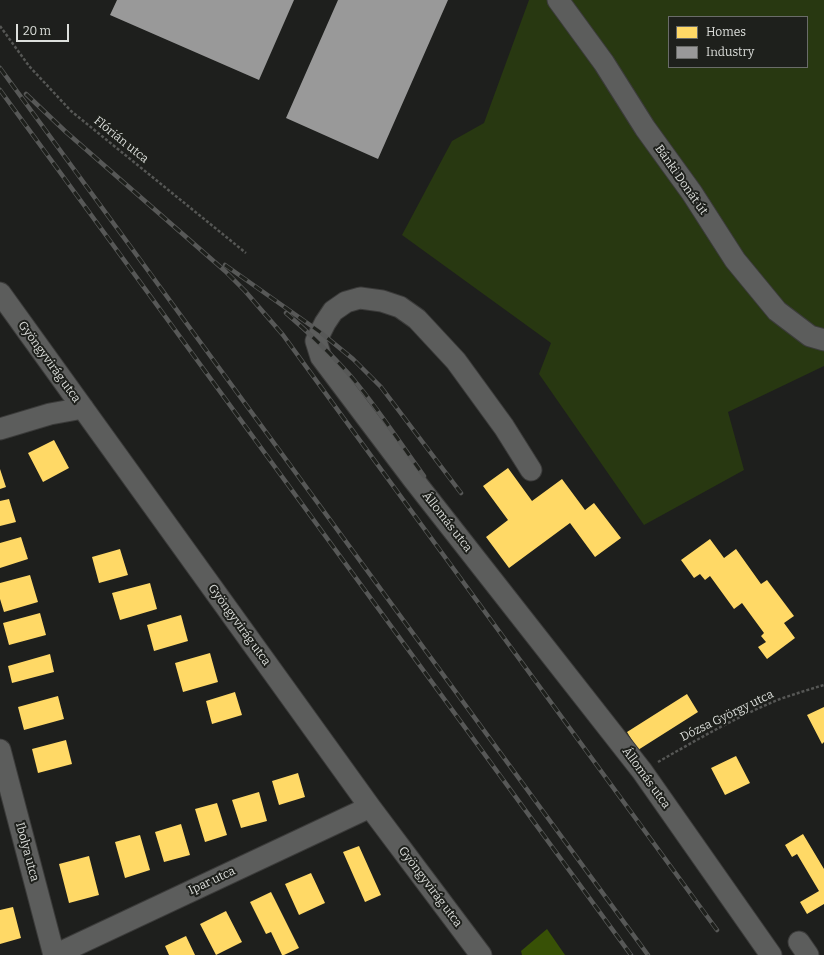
<!DOCTYPE html>
<meta charset="utf-8">
<style>
body{margin:0}
#map{position:relative;width:824px;height:955px;overflow:hidden;background:#1e1f1d;font-family:Bitter,serif}
canvas{display:block}
.legend{position:absolute;left:668px;top:16px;width:140px;height:52px;box-sizing:border-box;background:#1e201c;border:1px solid #6a6c69;margin:0;padding:5px 7px;list-style:none;font-size:12px;color:#dddfdc}
.legend li{display:flex;align-items:center;gap:8px;height:20px}
.legend b{width:20px;border:1px solid #6a6c69}
.scale{position:absolute;left:16px;top:24px;width:53px;height:18px;box-sizing:border-box;border:2px solid #dddfdc;border-top:0;padding-left:5px;font-size:12px;line-height:14px;white-space:nowrap;color:#dddfdc;-webkit-text-stroke:3px #1e201c;paint-order:stroke}
</style>
<div id="map">
<canvas width="824" height="955"></canvas>
<ul class="legend">
<li><b style="height:11px;background:#ffd966"></b>Homes</li>
<li><b style="height:11px;background:#999"></b>Industry</li>
</ul>
<div class="scale">20 m</div>
</div>
<script>
const ctx = document.querySelector('canvas').getContext('2d');
ctx.lineJoin = 'round';
function fillPath(path, color) {
  ctx.fillStyle = color;
  ctx.fill(path, 'evenodd');
}
function strokePath(path, color, width, dash) {
  ctx.strokeStyle = color;
  ctx.lineWidth = width;
  ctx.lineCap = dash ? 'butt' : 'round';
  ctx.setLineDash(dash || []);
  ctx.stroke(path);
}
function write(font, color, halo, rows, align = 'center') {
  ctx.font = font + ' Bitter,serif';
  ctx.lineWidth = 4;
  ctx.setLineDash([]);
  ctx.textBaseline = 'middle';
  ctx.strokeStyle = halo;
  ctx.fillStyle = color;
  for (const [text, x, y, turn = 0] of rows) {
    ctx.save();
    ctx.translate(x, y);
    ctx.rotate((+turn || 0) * Math.PI / 180);
    ctx.textAlign = isNaN(turn) ? turn : align;
    if (halo) ctx.strokeText(text, 0, 0);
    ctx.fillText(text, 0, 0);
    ctx.restore();
  }
}
fillPath(new Path2D(`
 M529 0H824V366L728 412 744 470 644 525 539 374 551 343 402 235 452 141 484 123ZM669 17H807V67H669Z`), '#283811');
fillPath(new Path2D(`
 M547 929 565 955H522L521 951Z`), '#385106');
fillPath(new Path2D(`
 M54 440 69 468 43 482 28 453Z
 M508 468 532 501 562 479 585 510 594 503 621 538 595 557 570 523 509 568 486 537 508 520 483 486Z
 M0 469 6 487 0 489Z
 M9 499 16 522 0 526V501Z
 M21 537 28 559 0 568V543Z
 M710 539 724 558 736 549 761 584 767 580 794 616 784 623 795 638 767 659 758 647 766 642 761 636 764 633 742 603 734 609 710 576 705 580 700 574 694 578 681 560Z
 M120 549 128 575 99 583 92 557Z
 M30 575 38 602 4 612 0 599V583Z
 M150 583 157 609 120 620 112 593Z
 M40 613 46 635 9 645 3 623Z
 M181 615 188 641 154 651 147 625Z
 M210 653 218 682 183 692 175 663Z
 M50 654 54 672 12 683 8 666Z
 M235 692 242 715 212 724 206 701Z
 M687 694 698 712 638 750 627 732Z
 M58 696 64 719 24 730 18 707Z
 M824 707V742L822 744 807 715Z
 M66 740 72 764 38 773 32 749Z
 M736 756 750 783 725 795 711 768Z
 M298 773 305 797 279 805 272 781Z
 M259 792 267 821 241 828 232 800Z
 M217 803 227 835 205 842 195 809Z
 M181 824 190 855 164 862 155 832Z
 M803 834 824 869V904L807 914 800 902 819 891 797 854 792 857 785 845Z
 M140 835 150 870 125 878 115 842Z
 M359 846 381 895 365 902 343 852Z
 M89 856 99 895 69 903 59 864Z
 M311 873 325 903 299 915 285 884Z
 M271 892 299 948 284 955H282L271 932 266 934 250 902Z
 M13 907 21 938 0 944V910Z
 M226 911 242 942 216 955 200 924Z
 M186 936 195 955H169L165 946Z`), '#ffd966');
fillPath(new Path2D(`
 M117 0H294L259 80 110 15Z
 M338 0H448L378 159 286 118Z`), '#999');
const minor = new Path2D(`
 M558 0 604 63 645 128 692 193 735 260 777 311 810 336 824 340
 M0 293 370 807 481 955
 M0 429 50 414 83 408
 M531 470 504 427 456 361 417 319 400 307 382 301 360 298 346 302 333 311 325 323 316 341 321 357 413 479 642 771 771 955
 M0 750 54 955
 M799 942 808 955
 M55 955 370 807`);
strokePath(minor, '#3b3b3a', 23);
strokePath(new Path2D(`
 M0 26 29 66 71 111 246 253
 M658 762C698 739 738 716 780 699 795 694 810 689 824 685`), '#565755', 2.5, [3, 2]);
strokePath(minor, '#5c5d5c', 21);
const rail = new Path2D(`
 M0 68 648 955
 M0 90 631 955
 M26 94 66 132 225 271 245 291 283 335 717 930
 M225 265 320 332 353 359 381 387 461 493
 M286 313C308 332 329 352 348 373 376 405 399 442 424 476`);
strokePath(rail, '#575857', 4.5);
strokePath(rail, '#1e201c', 3, [9]);
write('12px', '#dddfdc', '#1e201c', [
 ["Flórián utca",121,140,39],
 ["Bánki Donát út",681,180,55],
 ["Gyöngyvirág utca",49,362,54],
 ["Állomás utca",447,522,52],
 ["Gyöngyvirág utca",239,625,54],
 ["Dózsa György utca",727,716,-26],
 ["Állomás utca",646,778,54],
 ["Ibolya utca",27,852,75],
 ["Ipar utca",212,881,-25],
 ["Gyöngyvirág utca",430,887,53]
]);
</script>
